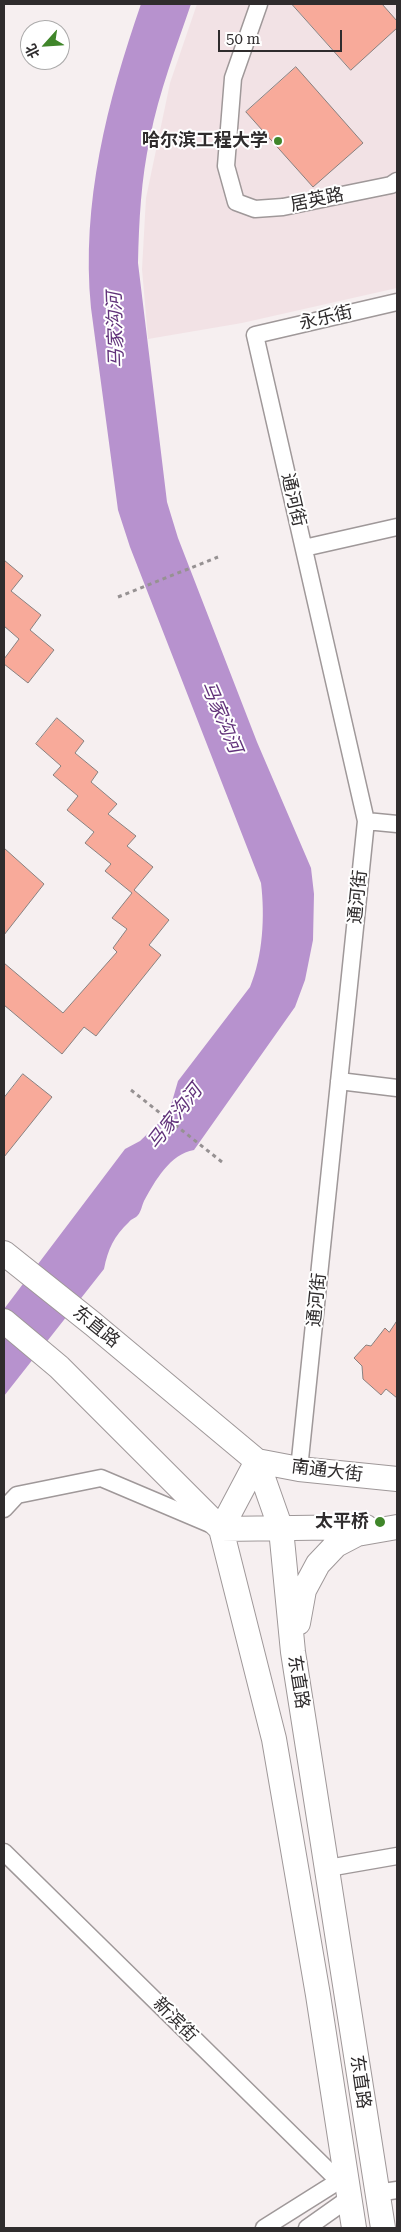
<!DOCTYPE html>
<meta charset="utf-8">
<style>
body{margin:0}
#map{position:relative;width:401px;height:2232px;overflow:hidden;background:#f6eff0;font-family:"Roboto Serif","Noto Sans SC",serif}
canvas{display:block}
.frame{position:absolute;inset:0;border:5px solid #2f2c2d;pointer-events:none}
.north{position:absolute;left:20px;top:20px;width:50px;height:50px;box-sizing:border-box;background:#fff;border:1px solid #acabab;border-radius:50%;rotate:244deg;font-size:14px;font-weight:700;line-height:20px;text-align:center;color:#2f2c2d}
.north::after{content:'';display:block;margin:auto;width:18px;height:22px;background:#40862a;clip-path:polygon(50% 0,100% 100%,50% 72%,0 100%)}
.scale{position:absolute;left:218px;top:30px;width:124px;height:22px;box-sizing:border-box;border:2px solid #2f2c2d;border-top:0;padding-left:6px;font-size:15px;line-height:18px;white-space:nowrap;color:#2f2c2d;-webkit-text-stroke:4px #fff;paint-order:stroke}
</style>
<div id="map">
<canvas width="401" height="2232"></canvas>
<div class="frame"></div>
<div class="north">北</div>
<div class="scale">50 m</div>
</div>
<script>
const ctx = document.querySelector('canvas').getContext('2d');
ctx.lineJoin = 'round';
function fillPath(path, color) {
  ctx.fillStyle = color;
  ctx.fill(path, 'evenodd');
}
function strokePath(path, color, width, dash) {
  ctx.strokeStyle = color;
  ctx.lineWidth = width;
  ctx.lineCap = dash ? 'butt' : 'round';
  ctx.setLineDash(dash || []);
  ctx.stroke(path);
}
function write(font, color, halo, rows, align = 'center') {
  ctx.font = font + ' "Roboto Serif","Noto Sans SC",serif';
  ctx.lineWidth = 4;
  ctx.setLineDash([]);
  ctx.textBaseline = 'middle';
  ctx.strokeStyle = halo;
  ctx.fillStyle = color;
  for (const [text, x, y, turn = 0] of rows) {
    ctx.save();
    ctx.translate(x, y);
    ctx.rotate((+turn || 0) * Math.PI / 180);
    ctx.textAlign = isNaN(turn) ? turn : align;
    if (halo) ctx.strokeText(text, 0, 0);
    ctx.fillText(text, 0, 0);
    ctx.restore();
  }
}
fillPath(new Path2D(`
 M197 4H397V288L242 323 148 339 142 269 146 198 170 83Z`), '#f2e2e5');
fillPath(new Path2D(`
 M141 4H191C176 48 159 92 150 138 141 179 139 221 138 263L167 502 178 538 257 742 311 868 314 894 313 940 305 980 295 1007 194 1150C170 1154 155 1181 144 1201 142 1205 141 1212 138 1215 136 1218 131 1219 129 1222 114 1236 108 1249 104 1269L4 1396V1309L125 1149 140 1141 163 1119 169 1112 178 1081 250 987C263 956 265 916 261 883L130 547 118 510 91 308C81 203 107 102 141 4Z`), '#b792ce');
const building = new Path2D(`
 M292 4H382L397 21V28L351 70Z
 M296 67 363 143 313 187 246 112Z
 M4 560 23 576 11 591 41 615 30 630 54 650 28 683 4 664V659L19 639 4 626Z
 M57 718 84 741 75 753 98 772 91 782 117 804 108 814 136 836 127 846 153 867 134 890 169 920 149 945 161 955 96 1036 84 1027 62 1054 4 1005V963L63 1013 117 952 113 948 127 929 112 918 132 893 105 871 111 864 85 843 94 832 67 810 78 796 53 775 61 766 36 744Z
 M4 848 44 884 4 935Z
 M23 1074 52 1097 4 1157V1098Z
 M397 1321V1398L386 1389 381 1395 363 1379 362 1366 354 1358 366 1345 371 1346 385 1328 389 1332Z`);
fillPath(building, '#f8aa9a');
strokePath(building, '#888180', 1);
const minor = new Path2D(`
 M259 4 233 78 226 166 236 202 255 209 283 207 391 185 397 181
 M304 548 397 527
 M366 821 397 824
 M339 1081 397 1088
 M299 1469 366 821 255 335 397 302
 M4 1509 17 1495 101 1478 212 1525
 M4 1852 347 2189
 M328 1868 397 1856
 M376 2193 397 2190
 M264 2228 345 2177
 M307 2228 348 2199`);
const highway = new Path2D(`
 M4 1253 93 1324 257 1461 281 1529 293 1652 383 2228
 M4 1321 59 1367 221 1529 274 1739 318 1995 354 2228
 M257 1461 299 1469 397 1479
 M221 1529 366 1527
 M221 1529 257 1461
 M298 1623 304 1590 318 1564 336 1545 357 1534 397 1527`);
strokePath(minor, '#9f9899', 19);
strokePath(highway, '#9f9899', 26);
strokePath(new Path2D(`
 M131 1090 222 1162`), '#969192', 3, [4, 4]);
strokePath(minor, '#fff', 16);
strokePath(highway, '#fff', 24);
strokePath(new Path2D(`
 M118 597 218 557`), '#969192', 3, [4, 4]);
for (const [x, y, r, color] of [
 [278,141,5,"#40862a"],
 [380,1522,6,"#40862a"]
]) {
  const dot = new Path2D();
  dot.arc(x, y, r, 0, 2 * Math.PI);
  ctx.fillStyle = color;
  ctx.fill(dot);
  strokePath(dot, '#fff', 2);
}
write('bold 18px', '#2f2c2d', '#fff', [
 ["哈尔滨工程大学",268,141],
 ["太平桥",369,1522]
], 'right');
write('18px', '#2f2c2d', '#fff', [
 ["居英路",317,200,-12],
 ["永乐街",326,318,-13],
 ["通河街",293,500,77],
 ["通河街",358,897,-84],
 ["通河街",317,1300,-84],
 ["东直路",96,1327,39],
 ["南通大街",327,1471,7],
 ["东直路",298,1682,81],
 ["新滨街",175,2020,45],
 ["东直路",360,2082,82]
]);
write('italic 19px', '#61327a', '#fff', [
 ["马家沟河",116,330,-92],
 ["马家沟河",221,717,67],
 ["马家沟河",175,1117,-52]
]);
</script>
